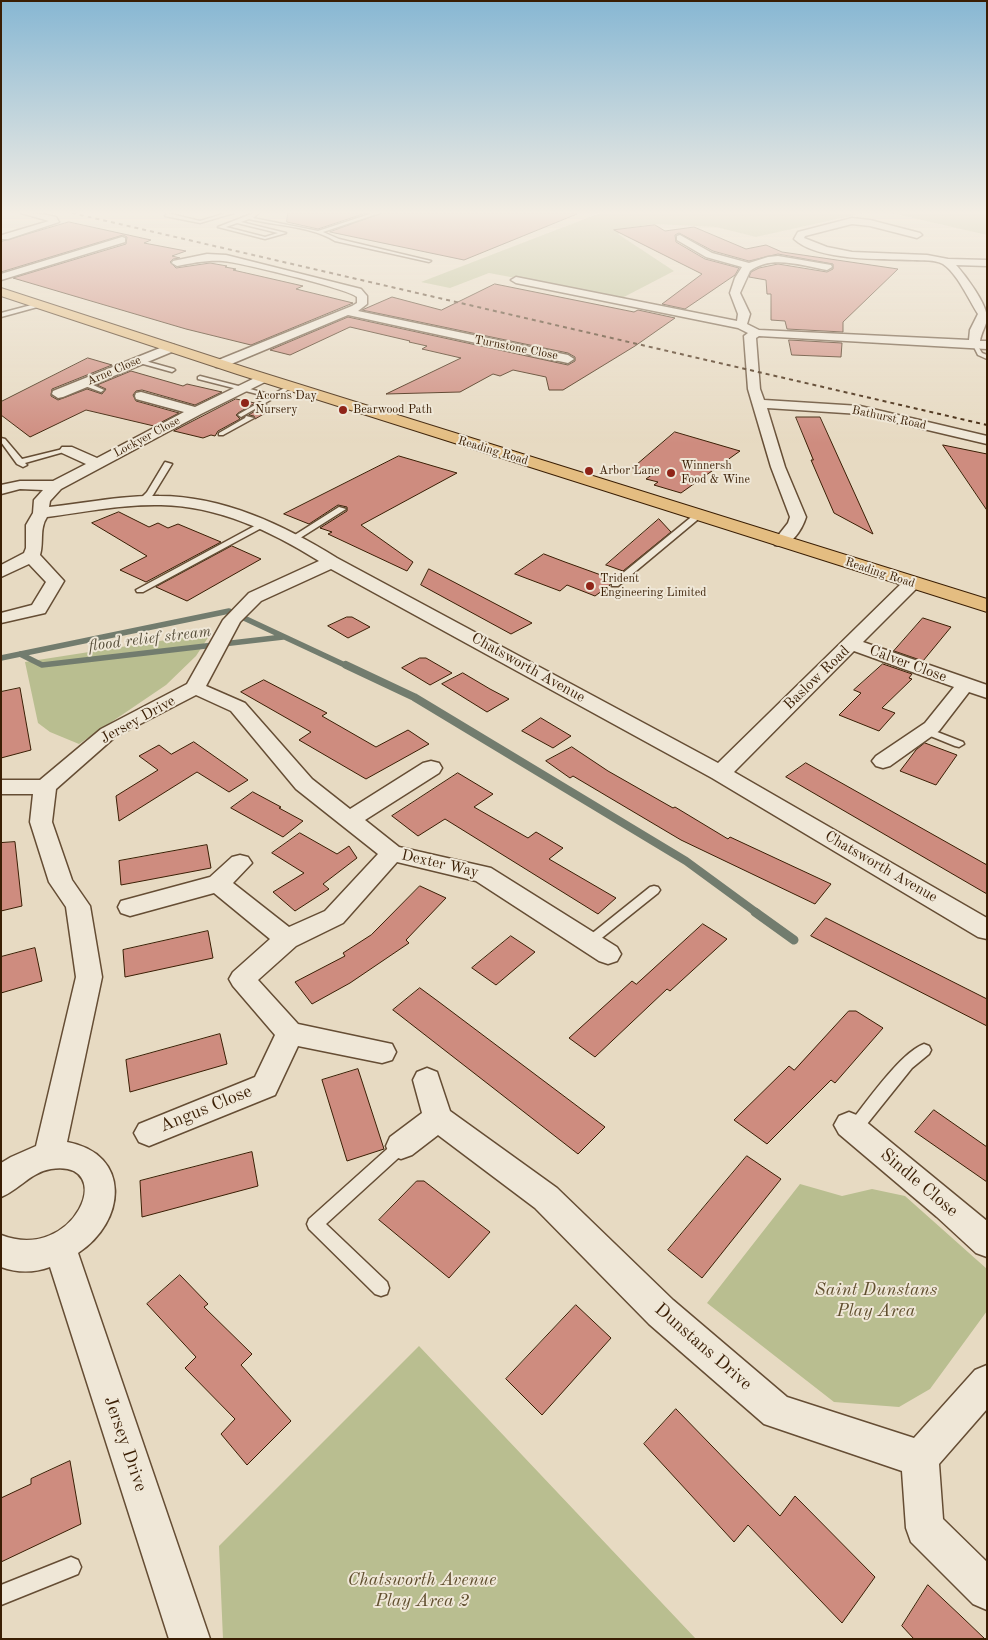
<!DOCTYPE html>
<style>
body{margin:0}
#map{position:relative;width:988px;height:1640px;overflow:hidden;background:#e7dac2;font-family:"Old Standard TT",serif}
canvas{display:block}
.frame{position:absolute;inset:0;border:2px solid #3a1e04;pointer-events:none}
</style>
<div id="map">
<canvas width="988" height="1640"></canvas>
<div class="frame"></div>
</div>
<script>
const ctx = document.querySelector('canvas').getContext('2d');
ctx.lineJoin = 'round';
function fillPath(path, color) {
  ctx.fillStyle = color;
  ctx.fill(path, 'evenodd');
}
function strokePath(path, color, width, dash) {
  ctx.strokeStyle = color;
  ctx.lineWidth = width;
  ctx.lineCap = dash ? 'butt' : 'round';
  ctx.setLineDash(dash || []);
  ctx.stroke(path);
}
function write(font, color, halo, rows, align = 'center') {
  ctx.font = font + ' "Old Standard TT",serif';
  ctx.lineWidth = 4;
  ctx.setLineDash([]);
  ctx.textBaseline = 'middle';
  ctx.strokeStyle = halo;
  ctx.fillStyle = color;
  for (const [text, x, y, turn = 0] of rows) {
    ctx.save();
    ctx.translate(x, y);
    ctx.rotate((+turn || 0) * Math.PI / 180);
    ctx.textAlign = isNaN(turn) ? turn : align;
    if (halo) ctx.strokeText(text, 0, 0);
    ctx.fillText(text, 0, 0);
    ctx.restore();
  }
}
fillPath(new Path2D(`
 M600 213H864L756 237 716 227 653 224 628 228 618 234 674 271 622 298 489 273 450 288 421 282Z
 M891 213H987V235Z
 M211 633 196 656 166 685 79 744 50 732 38 723 25 662Z
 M800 1184 842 1196 872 1189 905 1196 987 1269V1311L930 1389 899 1407 834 1402 707 1303Z
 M419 1346 696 1639H223L219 1546Z`), '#b9be90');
strokePath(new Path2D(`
 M20 654 42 665 283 637
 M1 658 229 611 349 667`), '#727c6e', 5.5);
strokePath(new Path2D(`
 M346 665 414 697 686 861 757 913`), '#727c6e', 8);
strokePath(new Path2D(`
 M755 912 794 940`), '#727c6e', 9);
const building = new Path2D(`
 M288 213H366L318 229 287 222Z
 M382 213H576L577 214 464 260 330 232Z
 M69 222 151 240 144 243 186 251 172 256 180 258 173 259 170 262 176 268 210 263 227 266 225 267 236 269 233 270 303 286 296 289 353 303 251 345 186 329 13 278 126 244 127 237 123 235 1 272V242Z
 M655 225 665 231 694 227 746 249 766 245 782 252 898 269 843 322V332L787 329 785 321 771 320V294H767L766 280 749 277 751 272 759 268 778 264 827 272 833 269V264L778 254 749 261 713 251 679 233 675 235 676 242 705 259 739 268 735 275 685 309 662 304 702 274 614 230Z
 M495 284 634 312 638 310 675 318 635 346 563 390H549L546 377 513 370 500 376 493 374 460 392 386 394 461 358 422 349 427 346 409 342 410 341 350 327 290 355 270 350 348 317 568 365 575 361V357L568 353 362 310 392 297 441 310Z
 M789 340 842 343 841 357 792 355Z
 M88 358 112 365 52 389 51 396 58 400 87 389 102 394 106 389 97 385 131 371 183 386 187 384 222 392 195 405 142 390 136 391 133 395 136 401 179 413 154 426 86 410 30 437 1 415V402Z
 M236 399 255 403 238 413 236 415 240 419 218 431 215 436 211 435 203 438 174 431Z
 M266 405 276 407 255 419 254 416 249 415Z
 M796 417H820L873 534 834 513 811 460H813Z
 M675 432 740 451 681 493 654 485 658 482 646 479 653 474 633 468Z
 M943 445 987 454V510Z
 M399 456 457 473 361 525 413 562 407 571 328 534 332 532 320 528 347 511V507L338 505 309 524 284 514Z
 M119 512 149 527 158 523 168 528 178 524 221 542 146 582 120 570 147 556 92 523Z
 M659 519 671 532 623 571 606 565Z
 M232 546 261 559 187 601 156 587Z
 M544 554 565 562 612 579 610 585 595 596 567 585 560 591 515 574Z
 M429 569 532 623 511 634 421 585Z
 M347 617H352L370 627 348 638 328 626Z
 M923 618 951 627 923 661 894 651Z
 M420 658H426L452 673 430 685 402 668Z
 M883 664 912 674 909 678 912 679 882 708 895 713 879 731 839 715 861 693 854 690Z
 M463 673 490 689 509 699 487 712 442 684Z
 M264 680 327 713 322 716 376 747 408 730 429 744 366 779 299 740 311 732 241 692Z
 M20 688 31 750 1 758V692Z
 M541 718 571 736 553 748 522 731Z
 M194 742 248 780 229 792 197 772 119 821 116 796 158 770 139 756 159 745 171 754Z
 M925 743 957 755 936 785 900 771 916 750Z
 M572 747 608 771 673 808 675 807 728 839 730 837 831 884 815 904 681 840 573 776 570 778 546 761Z
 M806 763 987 865V894L786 777Z
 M458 773 493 794 474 807 528 838 536 832 563 848 549 859 616 898 598 914 445 819 418 836 392 816Z
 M253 792 281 807 279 808 303 821 283 837 231 808Z
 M300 833 337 854 349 846 357 858 323 884 329 889 295 911 273 892 304 873 272 853Z
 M15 842 22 906 1 911V843Z
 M207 845 211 868 121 885 119 861Z
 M420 886 446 898 406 940 409 943 350 983 312 1004 295 982 345 956 343 953 371 935Z
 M826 918 987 999V1026L811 936Z
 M703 924 727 939 670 991 667 989 595 1057 569 1038 632 981 636 984Z
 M208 931 213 958 125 977 123 950Z
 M511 936 535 952 496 985 472 968Z
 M35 948 42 981 1 993V957Z
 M420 988 439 1002 605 1127 578 1154 393 1010Z
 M849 1011H856L883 1028 835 1083 831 1080 767 1144 734 1120 789 1066 794 1070Z
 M220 1034 227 1064 130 1092 126 1060Z
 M358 1069 384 1149 347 1161 322 1080Z
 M934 1110 987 1147V1182L915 1132Z
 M252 1152 258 1186 142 1217 140 1181Z
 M747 1156 781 1179 702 1278 668 1250Z
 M417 1181H424L490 1232 449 1278 379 1220Z
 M180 1275 208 1304 204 1307 252 1354 241 1365 291 1421 247 1465 221 1434 235 1419 185 1368 196 1357 147 1304Z
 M576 1305 611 1338 542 1415 506 1379Z
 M676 1409 780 1516 795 1496 875 1577 842 1623 748 1525 734 1542 644 1444Z
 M70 1461 81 1524 1 1562V1498L31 1484V1479Z
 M928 1585 962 1617 985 1639H914L902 1626Z`);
fillPath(building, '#ce8c7f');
strokePath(building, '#3a1e04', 1);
const lane = new Path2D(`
 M167 213 200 221 226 213H234L200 223 165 216Z
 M254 213H259L253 218 318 231 373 213H380L323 232 339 239 431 261 429 262 335 241C311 226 277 226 249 219L241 222 286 233 265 239 218 227ZM237 223 278 233 265 237 226 227Z
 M39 303 41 306 1 317V313Z
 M972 343H976L982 353 987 355V359L978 355Z
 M138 359 174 369 175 370 172 372 136 362V360Z
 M200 376 269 394 270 396 288 386 293 387 241 417 238 415 239 414 269 397 198 379V377Z
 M87 380H91V384L104 390 101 392 85 386Z
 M246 416 254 418 223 435H219V433L245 418Z
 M1 438 5 439 22 459 67 448 71 450 25 463 27 465 23 467 17 464 1 442Z
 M165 462 172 464 153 495 145 503H139L138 501 147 492Z
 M339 507 346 509 297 540 290 538Z
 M695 514 702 516 618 586H612V582Z
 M260 523 267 525 143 592H137L136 590Z
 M927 728 963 742 964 744 959 747 955 746 923 733 922 731Z
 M654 886 658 887 660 890 658 893 593 945H585L583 942 585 939 650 887Z
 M924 1044 929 1046 931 1050 929 1054 912 1068 859 1134 854 1135 849 1134 847 1129 849 1124C865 1104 901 1052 924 1044Z
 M401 1139 406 1141 408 1146 406 1151 326 1224 387 1282 389 1288 387 1294 381 1296 375 1294 309 1229 307 1224 309 1219 396 1141Z
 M71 1557 78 1560 81 1567 78 1574 1 1605V1585Z`);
const street = new Path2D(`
 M21 213C33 213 44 214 56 217L59 222 8 239H2V235L49 221Z
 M852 218 870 220 920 233 922 235 917 238 870 226 852 224 805 236 804 238 827 247 852 252 927 255 948 259 987 260V266L956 265C965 275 988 305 987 319 986 326 981 333 980 341H987V349L759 336 756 338 760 389 764 400 860 406 987 436V444L860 414 767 408 785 467 806 517C802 530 790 549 775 545L773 542 788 523 790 517 771 467 748 389 744 336 748 333 738 328 516 283 511 280 516 277 737 321 738 314 730 293 735 278 742 267 706 257 677 240V236L680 235 712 253 749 263 768 257 778 256 831 265 832 267 827 270C804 266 771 254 750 271L740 293 750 314 747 324 759 330 969 340 970 330 978 314C969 300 957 273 943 264 934 259 923 261 913 260 882 259 817 261 794 239L798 232Z
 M122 237 125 238V242L1 280V274Z
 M207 254 226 255 361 289 367 296V304L358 311 568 355 574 359 568 363 348 315 224 367H216L214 364 216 361 352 306 357 303V297C349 289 238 262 223 261 207 260 193 263 177 266L172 263 173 261Z
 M170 344 174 345 176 348 174 351 63 397 58 398 52 394 53 391Z
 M263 374 269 378 267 381 201 414 61 489 50 501 49 507C86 503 122 495 159 496 223 496 284 525 337 558L718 763 906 579 912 578 918 579 921 583 918 587 863 642 987 685V698L969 692 939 731 890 766 883 768 876 766 872 761 876 756 925 723 954 687 854 651 734 772 987 918V939L978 937 712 778 331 569 261 601 240 622 206 686 245 703 312 779 350 809 423 763 431 761 439 763 442 768 439 773 365 820 399 847 491 868 617 947 621 954 617 961 608 964 599 961 476 881 397 862 343 923 296 946 258 980 298 1024 392 1044 396 1052 392 1060 382 1063 298 1046 275 1095 149 1146 139 1142 134 1133 139 1124 255 1077 275 1035 233 986 229 979 233 972 270 939 214 893 130 916 121 913 118 907 121 901 210 877 232 857 240 855 248 857 252 863 233 883 289 927 325 911 378 854 296 789 231 711 196 695 115 737 56 789 52 822 72 880 90 906 102 977 67 1142C132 1154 126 1222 78 1253L210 1639H169L50 1267C33 1273 18 1273 1 1267V1235C75 1264 119 1159 51 1169 31 1172 19 1190 1 1197V1163L11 1157 36 1146 76 977 66 907 49 882 30 822 33 794H1V780H40L101 729 187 684 223 620 249 593 319 561C271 531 218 506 161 505 123 504 85 512 47 517 39 529 44 542 40 555L64 581 45 613 1 623V613L32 605 46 582 29 564 1 577V565L24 553 26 548V525L33 513 34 500 43 490 20 489 1 494V485L20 481H53L86 464 62 453 60 450 62 447H72L97 458 184 412 136 399 135 396 136 393 141 392 195 407Z
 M427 1068 437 1072 450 1111 557 1188 673 1300 787 1397 914 1438 975 1370 987 1365V1409L939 1464 943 1519 987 1562V1610L973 1604 911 1542 906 1528 902 1471 764 1424 649 1324 535 1208 438 1135 412 1155 401 1159 390 1155 386 1146 390 1137 422 1113 413 1080 417 1072Z
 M849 1112 859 1116 987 1221V1257L976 1253 937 1217 839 1134 834 1125 839 1116Z`);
const primary = new Path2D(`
 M1 288 247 368 987 599V612L237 374 1 296Z`);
strokePath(lane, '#654d34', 3);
strokePath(street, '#654d34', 3);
strokePath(primary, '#3a1e04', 2);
fillPath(lane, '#efe7d7');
fillPath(street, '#efe7d7');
fillPath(primary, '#e4bd81');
strokePath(new Path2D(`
 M72 213 987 425`), '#3a1e04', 2, [4, 4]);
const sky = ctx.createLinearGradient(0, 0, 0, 443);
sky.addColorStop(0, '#87b7d3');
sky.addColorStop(0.48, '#f4eee4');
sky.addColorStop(1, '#f4eee400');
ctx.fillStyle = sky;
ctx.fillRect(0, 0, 988, 443);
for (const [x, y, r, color] of [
 [245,403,5,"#8f2418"],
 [343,410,5,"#8f2418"],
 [589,471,5,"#8f2418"],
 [671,473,5,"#8f2418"],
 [590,586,5,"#8f2418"]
]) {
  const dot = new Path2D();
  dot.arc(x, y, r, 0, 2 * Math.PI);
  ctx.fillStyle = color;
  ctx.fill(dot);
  strokePath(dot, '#efe7d7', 2);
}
write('12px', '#3a1e04', '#efe7d7', [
 ["Turnstone Close",516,348,11],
 ["Arne Close",114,371,-23],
 ["Bathurst Road",889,418,12],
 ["Lockyer Close",147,437,-28],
 ["Reading Road",493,451,17],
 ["Reading Road",880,573,18]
]);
write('12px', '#3a1e04', '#efe7d7', [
 ["Acorns Day",255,396],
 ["Nursery",255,410],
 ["Bearwood Path",353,410],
 ["Winnersh",681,466],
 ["Food & Wine",681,480],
 ["Arbor Lane",599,471],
 ["Trident",600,579],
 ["Engineering Limited",600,593]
], 'left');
write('15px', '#3a1e04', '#efe7d7', [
 ["Calver Close",908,664,20],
 ["Chatsworth Avenue",528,668,29],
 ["Baslow Road",817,678,-44],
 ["Jersey Drive",138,720,-29],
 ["Dexter Way",440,864,13],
 ["Chatsworth Avenue",881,867,30]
]);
write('italic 16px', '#564d39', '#efe7d7', [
 ["flood relief stream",150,639,-7]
]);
write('18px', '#3a1e04', '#efe7d7', [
 ["Angus Close",206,1109,-22],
 ["Sindle Close",919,1183,40],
 ["Dunstans Drive",703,1347,41],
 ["Jersey Drive",125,1444,71]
]);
write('italic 18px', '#604e2e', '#efe7d7', [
 ["Saint Dunstans",876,1290],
 ["Play Area",876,1311],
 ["Chatsworth Avenue",422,1580],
 ["Play Area 2",422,1601]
]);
</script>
